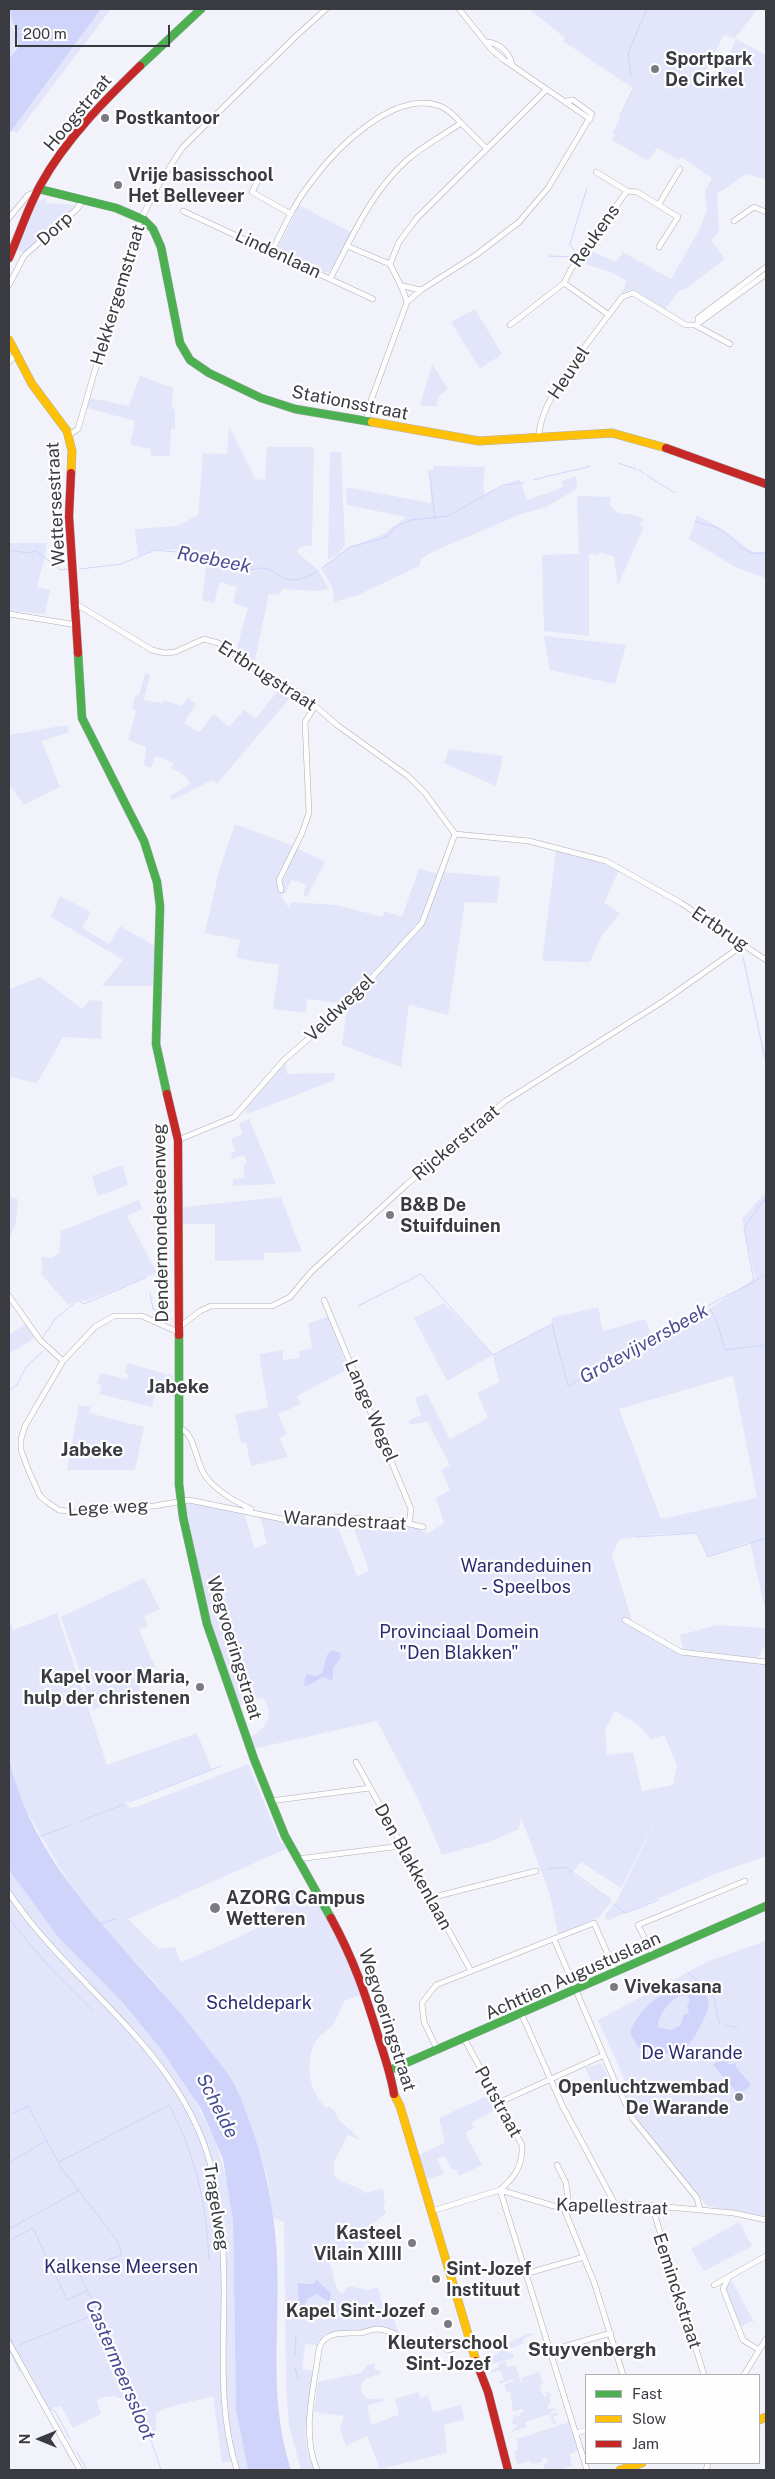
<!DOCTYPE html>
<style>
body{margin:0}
#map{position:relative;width:775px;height:2479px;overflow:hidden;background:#f2f3fa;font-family:"Public Sans",sans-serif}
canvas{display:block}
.frame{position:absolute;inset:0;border:10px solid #3a3b41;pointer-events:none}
.legend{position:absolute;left:585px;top:2374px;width:175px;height:90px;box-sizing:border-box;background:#fefefe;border:1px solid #b0b0b2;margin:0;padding:6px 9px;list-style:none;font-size:15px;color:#3a3b41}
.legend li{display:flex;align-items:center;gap:10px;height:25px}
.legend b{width:25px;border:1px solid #b0b0b2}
.north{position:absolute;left:15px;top:2414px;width:50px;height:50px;-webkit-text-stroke:4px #fefefe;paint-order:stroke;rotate:270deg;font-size:14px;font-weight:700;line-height:20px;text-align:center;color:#3a3b41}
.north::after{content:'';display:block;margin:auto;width:18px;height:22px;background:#3a3b41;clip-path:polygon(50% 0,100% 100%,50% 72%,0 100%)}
.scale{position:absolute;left:15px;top:25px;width:155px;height:22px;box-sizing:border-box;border:2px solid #3a3b41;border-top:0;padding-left:6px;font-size:15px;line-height:18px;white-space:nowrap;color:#3a3b41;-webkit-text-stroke:4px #fefefe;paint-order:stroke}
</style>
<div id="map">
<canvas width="775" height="2479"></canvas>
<div class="frame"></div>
<ul class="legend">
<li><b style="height:6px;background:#4caf50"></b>Fast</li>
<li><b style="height:6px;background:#ffc107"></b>Slow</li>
<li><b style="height:6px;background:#c62828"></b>Jam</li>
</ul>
<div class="north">N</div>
<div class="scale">200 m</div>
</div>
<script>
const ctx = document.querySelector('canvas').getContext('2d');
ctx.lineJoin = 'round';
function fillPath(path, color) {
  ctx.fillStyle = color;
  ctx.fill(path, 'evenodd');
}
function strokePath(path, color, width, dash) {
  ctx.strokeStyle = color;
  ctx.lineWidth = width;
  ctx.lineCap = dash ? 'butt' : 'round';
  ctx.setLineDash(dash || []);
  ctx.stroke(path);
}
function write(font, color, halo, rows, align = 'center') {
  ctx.font = font + ' "Public Sans",sans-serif';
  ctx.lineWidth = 4.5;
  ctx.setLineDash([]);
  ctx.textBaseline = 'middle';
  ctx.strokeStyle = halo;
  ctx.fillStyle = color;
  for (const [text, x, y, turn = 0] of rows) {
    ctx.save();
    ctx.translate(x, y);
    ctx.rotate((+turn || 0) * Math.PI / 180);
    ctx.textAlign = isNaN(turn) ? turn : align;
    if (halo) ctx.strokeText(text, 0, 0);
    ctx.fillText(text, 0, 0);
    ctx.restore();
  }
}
fillPath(new Path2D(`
 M9 9H12L10 12C12 16 12 22 13 28 17 43 19 46 9 59Z
 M101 9H111L17 133 11 131Z
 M529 9H758L735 38 724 35 703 76 717 83 736 39 766 55V179L746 174 717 194 719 232 711 240 725 259 687 288 679 291 665 309 634 290H629L621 294 627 281 613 273 582 263 591 251 616 262 623 252 671 279 699 230 707 210 705 191 712 178 681 157 679 160 657 148 648 161 612 140 615 135 612 134 634 89 563 41 565 38Z
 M46 198V203L75 205 74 207 24 253 16 249 38 201Z
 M299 205 352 233 334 267 329 272H324L281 252 278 248Z
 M475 309 502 354 480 369 451 322Z
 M432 364 448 389 439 396 436 407 420 405Z
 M140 376 173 388 172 409H175V429H171L170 456H151V449L130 445 135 421 87 408 90 398 129 406Z
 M229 426 256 480 265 479 267 447H314L312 545 300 547 297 552 318 570 329 589 317 591 282 589 279 595 269 594 254 664 236 651 248 608 233 603 237 587 220 582 214 603 202 600 206 566 200 563V556L227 562C198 552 167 543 138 556L135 529 177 526 198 515 203 453 227 454Z
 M330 452H341L345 545 337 555 328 560Z
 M433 466 485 467 483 487 485 494 519 479 527 500C538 495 556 492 563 486L562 481 576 476 577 489 544 508 524 513 432 552 421 559 419 566 358 595 334 602 333 589 321 568 349 547 384 534 406 517 347 505 346 487 431 503 430 470H433Z
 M577 496 611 497 610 505 618 513 635 515 643 519 640 525 644 527 618 585 614 557 599 552V555L589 554V636L544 631 542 555 579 554Z
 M697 515 724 530 750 550 755 552H766V578L737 568 689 539Z
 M9 543H46C47 557 40 572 37 587L50 590 45 614 9 611Z
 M544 636 626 645 615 684 550 670Z
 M145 673 150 675 144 700 162 703 163 700 182 706 188 698 196 704 184 723 199 732 214 714 229 727 244 710 256 718 282 686 294 693 217 784 212 780 172 800 170 796 190 784C187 775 179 772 171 768L173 763 160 757H155L151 768 144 765 146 747 128 740 136 711 132 709 135 695H139Z
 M67 725 69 732 42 741 60 787 24 805 10 786 9 788V735Z
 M449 749 503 756 496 786 444 763Z
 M235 824 293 846 277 886 280 887 297 848 325 862 307 897 303 896 306 884 291 880 286 892 281 896 289 908 292 902 336 905 383 917 384 911 402 917 419 868 437 874 419 923 346 1004 307 999 306 1013 273 1009 279 965 236 958 240 940 205 933 219 870Z
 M556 851 586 858 619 870 604 903 620 913 601 937 590 962 542 961Z
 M442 872 500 877 497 903 465 902 448 1015 409 1005 401 1067 342 1045 347 1008 423 926Z
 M60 896 91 912 82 928 109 944 120 926 155 946 153 984 151 986H102L123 960 51 917Z
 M41 977 82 1009 90 1000 102 1001 101 1039 63 1037 37 1083 9 1077V989Z
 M286 1063 287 1074 335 1073 333 1081 247 1114 245 1110 267 1083Z
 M249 1119 272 1174 276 1184 233 1186V1179L245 1178 243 1165 247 1164 244 1155 232 1159 231 1153 236 1151 231 1139 243 1134 239 1124Z
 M123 1165 128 1185 98 1196 92 1176Z
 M766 1192V1614L750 1542 708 1557 697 1533 654 1534 619 1540 612 1555 633 1624 654 1640 681 1654 766 1663V1856L712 1875 607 1921 605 1915 617 1900 662 1807 621 1888 581 1862 572 1874 612 1901 599 1917 558 1934 550 1895 521 1817 519 1829 486 1843 442 1855 419 1801 377 1721 253 1749 251 1737C266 1728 275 1716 264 1699L258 1698 238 1706 210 1623 185 1503 195 1502 244 1511 254 1548 267 1544 260 1516 289 1522 335 1520 357 1576 369 1571 351 1520 411 1524 428 1534 444 1523 436 1498 450 1490 441 1470 450 1465 427 1421 411 1425 408 1421 421 1415 415 1398 427 1394 450 1439 488 1418 477 1393 499 1382 493 1355 447 1381 414 1318 444 1303 493 1355 552 1324 551 1318 598 1307 603 1331 646 1319 652 1340 708 1310 755 1278 742 1219ZM733 1376 757 1498 661 1519 619 1409ZM615 1711 637 1724 651 1739 664 1735 677 1765 673 1785 642 1791 633 1752 607 1755 605 1730Z
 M9 1196 18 1199 16 1223 9 1239Z
 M281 1197 302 1252 264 1253V1260L215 1261V1224H182L183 1207Z
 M139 1200 142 1209 127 1216 157 1273 86 1301 78 1300 68 1305 41 1274 43 1266 41 1257 52 1258 59 1253 61 1231Z
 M328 1316 348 1369 297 1396 301 1404 278 1414 287 1434 279 1438 288 1457 251 1466 246 1443H241L235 1414 268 1408 259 1354 283 1350V1360L300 1358 299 1351 312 1348 308 1324Z
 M25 1324 35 1338 9 1354V1335Z
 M128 1363 173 1376V1391L156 1387 152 1407 99 1394 102 1385 97 1384 100 1373 127 1379 128 1374 125 1373Z
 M79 1405 91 1407 89 1413 144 1427 135 1470H67Z
 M144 1578 160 1609 144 1616 148 1626 139 1630 155 1667 135 1675 141 1690 93 1710 61 1617Z
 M57 1613 107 1765 197 1733 212 1770 126 1802 129 1808 139 1806 248 1764 281 1843H284L286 1849 128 1919 159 1949 175 1947 181 1962 237 1938 275 1918 276 1913 272 1901 299 1887 304 1895 311 1891 332 1924 363 1994 344 2001C341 2008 338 2016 334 2023 330 2030 322 2033 317 2039 304 2061 308 2090 326 2108L330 2107 335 2112 340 2121 361 2140 348 2135 334 2162V2176C343 2185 356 2184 365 2193L383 2189 385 2202 383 2206 386 2213 366 2230 369 2242 358 2252 329 2260 337 2289 342 2294 348 2286 368 2290 378 2287 384 2312 391 2309 398 2332C391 2330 385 2327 378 2327 372 2326 366 2331 359 2331 344 2332 322 2329 317 2345L305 2344 302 2369 313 2371 305 2432 307 2450 314 2470H301L289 2426 286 2385 284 2222 273 2218 267 2174 250 2124 233 2082 153 1980 104 1929 75 1893 21 1802 9 1755V1617L13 1630ZM314 2281 320 2282 331 2293 327 2301 317 2294 306 2299 305 2305 323 2312 304 2317V2283L312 2284Z
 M717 1625 766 1628V1645L757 1658 683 1649 680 1635Z
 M9 1870 58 1937 123 2003 163 2052 187 2085 215 2140 228 2184 233 2221 236 2410 248 2470H240L237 2461 222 2462 213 2396 166 2408 156 2414V2430L150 2437 138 2405 114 2396 99 2398 97 2401 101 2414 73 2428 61 2406 49 2409 43 2401 9 2335Z
 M766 1941V2217L707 2206 649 2136 633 2114 624 2093 629 2090 598 2020 711 1960Z
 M601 2063 610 2080 594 2087 585 2068Z
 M490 2095 497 2109 471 2123 474 2128 465 2133 482 2165 459 2176 456 2169 452 2170 445 2156 437 2159 444 2174 427 2179 418 2155 445 2143 439 2118Z
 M739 2222 752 2246 704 2271 691 2249Z
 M732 2281 755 2324 752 2321 739 2328 724 2287Z
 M529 2333 534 2334 523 2339 524 2343 511 2348 508 2346V2354L512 2352 514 2358 489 2365 488 2361 499 2352 498 2348Z
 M505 2362 507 2367 515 2365 521 2382H523L521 2378 539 2372 543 2382 549 2380 540 2385 542 2390 540 2391 546 2397 547 2394 544 2392 548 2391 550 2395H553L549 2398 551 2403 548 2404V2409L555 2408 556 2410 551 2412V2414L558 2412V2415L553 2417 557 2423 553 2424 550 2414 525 2422 526 2427 509 2433 518 2425 512 2424 514 2415 520 2416V2413L524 2412 521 2409 513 2412 510 2392H507L504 2385 514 2381 513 2379 500 2384 499 2382 504 2380 500 2370 492 2373 491 2371 499 2367 498 2364Z
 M375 2363 374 2369 380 2371 381 2374 366 2378 361 2386C362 2401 372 2400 384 2398L385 2401 367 2405 371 2424C382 2423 389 2417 399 2415L395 2399 418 2392 421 2398 428 2396 433 2412 461 2405 465 2420 444 2424 447 2453 380 2469 367 2436 346 2446 340 2429 344 2416 314 2412 318 2382 361 2373 367 2365Z
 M569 2422 578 2451 570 2454 572 2466 558 2470H545L543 2464 548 2463 546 2458 542 2459V2462L532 2464 530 2461 517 2464 514 2452 518 2450 517 2439Z`), '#e3e5fa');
fillPath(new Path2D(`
 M12 9H101L9 134V59L18 47V41L10 12Z
 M332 1650 340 1653C342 1661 336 1662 333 1668V1679L330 1680 323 1677 307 1686 304 1685 306 1674 316 1676 322 1673 327 1655Z
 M9 1755C31 1873 136 1952 204 2043 213 2056 225 2068 233 2082 240 2094 245 2109 250 2123 263 2158 271 2194 275 2232 284 2313 265 2390 291 2470H248L236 2410 233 2221 223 2159 201 2109 163 2052 123 2003 58 1937 9 1870Z
 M683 1985 703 1990C706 1995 710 2002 708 2008 706 2018 689 2050 679 2053 668 2056 649 2051 638 2047L630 2033C638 2010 660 1992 683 1985ZM680 1996H687L690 2000 687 2007 689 2011 688 2014H684L681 2025 671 2030 658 2027C657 2017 670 1999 680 1996Z
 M729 2053 733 2058 726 2065 736 2063V2067L751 2085 739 2095 713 2065Z
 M317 2280 331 2293 330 2300 327 2301 317 2294 307 2299 305 2305 321 2309 323 2312 311 2316H299L298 2283 312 2284Z`), '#d0d4fa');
strokePath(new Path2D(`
 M631 75 628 53 647 9
 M620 116 634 87
 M549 256 575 257V252L570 244 587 188
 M618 463 636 469
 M429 470 435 518
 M576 470 590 466
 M639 470 644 474
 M553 475 575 470
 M646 475 675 493
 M534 480 552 475
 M515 483H524
 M695 521C702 525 710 524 718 528 737 539 741 557 766 553
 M9 550 28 553 36 551 61 570 68 569
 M322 568 350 547 381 539 389 535 393 528 411 520 448 516 503 485 513 484
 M80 569 121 564 155 550 196 554 234 563 242 562 251 570C255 569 258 568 262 568 270 569 274 572 280 576 291 584 308 578 317 571
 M743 957 766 1063
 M754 1282 766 1274
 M150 1293 153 1309 173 1320
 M358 1306 421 1274 493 1355 552 1324 568 1386 713 1303 754 1282 744 1228 766 1197
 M710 1308 717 1322 725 1350 766 1345
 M43 1337 55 1319 78 1300 84 1304 145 1278
 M9 1390 17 1385 26 1367 43 1351
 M636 1537 697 1533 708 1557 766 1538
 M129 1802 221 1766
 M81 1821 122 1805
 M39 1837 73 1824
 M549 1869 565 1867 610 1899
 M614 1904 625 1913 659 1900
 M9 1919 51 1969 92 2010
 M100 1924 116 1919
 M688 1972C695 1981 706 1983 712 1993 717 2002 715 2015 720 2023
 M726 2025 735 2027 737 2030
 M739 2035 740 2036
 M9 2115 28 2106 62 2169 116 2239 121 2250V2255L81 2270 79 2273C95 2304 107 2335 120 2367 135 2401 150 2434 161 2470
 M59 2162 169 2105C196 2156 206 2202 209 2260
 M9 2163 47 2140
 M9 2229 78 2191
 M9 2241 33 2228 67 2300 87 2291
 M9 2335 20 2358
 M19 2345 99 2313
 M9 2349 20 2372
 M295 2356 296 2334
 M295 2367 298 2379
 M48 2408 55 2411 70 2439
 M77 2452 87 2470`), '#d0d4fa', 1);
const street = new Path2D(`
 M459 9 491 49 504 60 590 119
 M488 42C500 44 509 52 512 64
 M461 123 486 148
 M596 172 627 191 637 192 678 217 659 247
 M262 173 252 192 291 214
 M659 204 680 169
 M183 211 373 299
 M9 218 28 195 36 192
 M734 221 754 207 766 212
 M347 246 390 264C396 277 403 287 407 302
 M272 251C284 227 295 202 312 181 336 148 395 89 440 106 449 110 455 116 461 123 444 135 424 145 407 160 371 192 352 237 330 279
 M390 264 399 242 417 218 546 90
 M564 283 609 315
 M9 285 24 256 77 209 83 200
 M403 286 421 290
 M698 323V318L766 267
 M510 325 564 283 571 269 627 191
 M696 325 766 274
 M9 362 15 355
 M366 422 369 406 407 302 421 290 476 255 519 222 548 188 592 114 573 100 566 101
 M69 435 78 429 128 256 141 219 159 184 182 148 295 37 326 9
 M539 436C539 398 599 330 622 297L633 293 686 325H695L730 344
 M76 604 152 650 165 653 175 652 204 639 218 643 258 671 284 684 305 697 337 725 408 776 425 793 455 834
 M9 614 77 625
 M455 834 529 841 606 861 681 903 766 960
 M281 890 279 880 302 833 309 813 305 722 315 706
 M178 1140 234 1117 284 1060 346 1006 422 923 455 834
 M9 1296 40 1340 63 1361
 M324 1300 411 1509 409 1523
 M178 1328 200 1311 211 1306H272L290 1297 311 1272 406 1185 504 1102 665 1000 743 945
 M178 1332 142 1316H114L95 1327 63 1361 25 1426 21 1439V1450L28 1469 40 1496 47 1502 59 1510 74 1512 154 1506 189 1500 287 1520 334 1517 396 1521 423 1527
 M178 1427C196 1433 195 1463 206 1477 217 1491 236 1502 251 1509
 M625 1620 681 1652 766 1662
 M356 1762 471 1971
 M270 1801 370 1788
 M297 1859 401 1846
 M9 1893C71 1986 179 2049 210 2163 221 2205 224 2247 224 2290 224 2350 218 2413 237 2470
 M430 1898 536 1871
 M554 1939 613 2077 633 2119 697 2198 700 2210
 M654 1957 638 1925 745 1881
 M522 2015 562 2105 615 2204
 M465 2040 522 2145C523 2165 515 2177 500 2190L587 2470
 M438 2051 424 2022 422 2003 436 1985 594 1923 616 1973
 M498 2103 604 2055
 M557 2165 566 2183 569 2209
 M652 2206 704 2375
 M564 2209 594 2282 623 2375
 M432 2211 500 2190 564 2209 633 2204 734 2213 766 2220
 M525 2274 584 2257
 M728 2279 723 2289 743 2340 759 2350
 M714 2285 766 2256
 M9 2343 80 2470
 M549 2351 611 2333
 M744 2375 766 2339
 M576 2433 586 2430
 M317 2470C301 2432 314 2389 319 2349 324 2331 343 2333 359 2333 365 2333 371 2329 378 2329 390 2330 404 2338 414 2345L432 2341 448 2350 470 2344
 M706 2470 708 2463`);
const fast = new Path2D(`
 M140 66 201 9
 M39 189 116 208 144 220 153 229 161 247 180 343 190 360 209 373 261 398 295 409 372 422
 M78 653 82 718 144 841 157 882 160 906 156 1044 167 1094
 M179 1335V1484L183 1517 207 1624 254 1759 285 1836 331 1918
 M390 2070 766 1906`);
const slow = new Path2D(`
 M9 340 32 384 67 431 72 451 71 473
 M372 422 479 441 612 433 666 448
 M394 2094 400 2106 476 2361
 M759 2420 766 2417
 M620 2470 642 2463`);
const jam = new Path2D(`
 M9 258C20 233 28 207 41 184 66 139 104 101 140 66
 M666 448 766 484
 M71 473 69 516 78 653
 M167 1094 178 1140 179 1335
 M331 1918C354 1960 365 1993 379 2039 385 2058 391 2075 394 2094
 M476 2361 488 2392 508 2470`);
strokePath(street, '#adaeb4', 6);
strokePath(fast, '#adaeb4', 9);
strokePath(slow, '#adaeb4', 9);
strokePath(jam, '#adaeb4', 9);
strokePath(street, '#fdfdfe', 5);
strokePath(fast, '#4caf50', 8);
strokePath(slow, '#ffc107', 8);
strokePath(jam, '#c62828', 8);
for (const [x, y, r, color] of [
 [655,69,5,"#7a7b82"],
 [105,118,5,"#7a7b82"],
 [118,185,5,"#7a7b82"],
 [390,1215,5,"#7a7b82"],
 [200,1687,5,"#7a7b82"],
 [215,1908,6,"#7a7b82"],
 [614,1987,5,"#7a7b82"],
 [739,2097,5,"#7a7b82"],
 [412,2243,5,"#7a7b82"],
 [436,2279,5,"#7a7b82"],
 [435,2311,5,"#7a7b82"],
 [448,2324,5,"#7a7b82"]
]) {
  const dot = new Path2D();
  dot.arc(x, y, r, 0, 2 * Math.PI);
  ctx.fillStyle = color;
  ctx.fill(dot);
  strokePath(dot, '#fefefe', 2);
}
write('bold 18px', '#3a3b41', '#fefefe', [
 ["Sportpark",665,59],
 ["De Cirkel",665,80],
 ["Postkantoor",115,118],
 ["Vrije basisschool",128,175],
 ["Het Belleveer",128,196],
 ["B&B De",400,1205],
 ["Stuifduinen",400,1226],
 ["Kapel voor Maria,",190,1677,"right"],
 ["hulp der christenen",190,1698,"right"],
 ["AZORG Campus",226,1898],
 ["Wetteren",226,1919],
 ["Vivekasana",624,1987],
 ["Openluchtzwembad",729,2087,"right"],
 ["De Warande",729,2108,"right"],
 ["Kasteel",402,2233,"right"],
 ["Vilain XIIII",402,2254,"right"],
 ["Sint-Jozef",446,2269],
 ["Instituut",446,2290],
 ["Kapel Sint-Jozef",425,2311,"right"],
 ["Kleuterschool",448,2343,"center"],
 ["Sint-Jozef",448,2364,"center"]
], 'left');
write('18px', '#3a3b41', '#fefefe', [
 ["Hoogstraat",78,113,-50],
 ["Dorp",55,229,-42],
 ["Reukens",595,236,-55],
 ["Lindenlaan",278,254,25],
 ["Hekkergemstraat",118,295,-73],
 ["Heuvel",569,373,-56],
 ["Stationsstraat",350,403,11],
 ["Wettersestraat",56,504,-93],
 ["Ertbrugstraat",267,676,33],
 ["Ertbrug",720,929,34],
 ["Veldwegel",340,1008,-44],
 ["Rijckerstraat",456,1143,-40],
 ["Dendermondesteenweg",161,1223,-91],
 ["Lange Wegel",371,1411,67],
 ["Lege weg",108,1508,-3],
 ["Warandestraat",345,1521,3],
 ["Wegvoeringstraat",234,1648,73],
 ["Den Blakkenlaan",413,1867,61],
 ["Achttien Augustuslaan",573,1976,-24],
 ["Wegvoeringstraat",387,2020,72],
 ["Putstraat",498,2102,61],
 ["Tragelweg",216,2207,81],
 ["Kapellestraat",612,2207,2],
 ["Eeminckstraat",677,2291,72]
]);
write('18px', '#2e2b72', '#fefefe', [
 ["Warandeduinen",526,1566],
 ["- Speelbos",526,1587],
 ["Provinciaal Domein",459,1632],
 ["\"Den Blakken\"",459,1653],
 ["Scheldepark",259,2003],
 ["De Warande",692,2053],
 ["Kalkense Meersen",121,2267]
]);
write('italic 19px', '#494b95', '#fefefe', [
 ["Roebeek",214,560,11],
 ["Grotevijversbeek",644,1344,-29],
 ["Schelde",217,2106,63],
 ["Castermeerssloot",120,2370,67]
]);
write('bold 19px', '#3a3b41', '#fefefe', [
 ["Jabeke",178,1387],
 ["Jabeke",92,1450],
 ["Stuyvenbergh",592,2350]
]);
</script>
